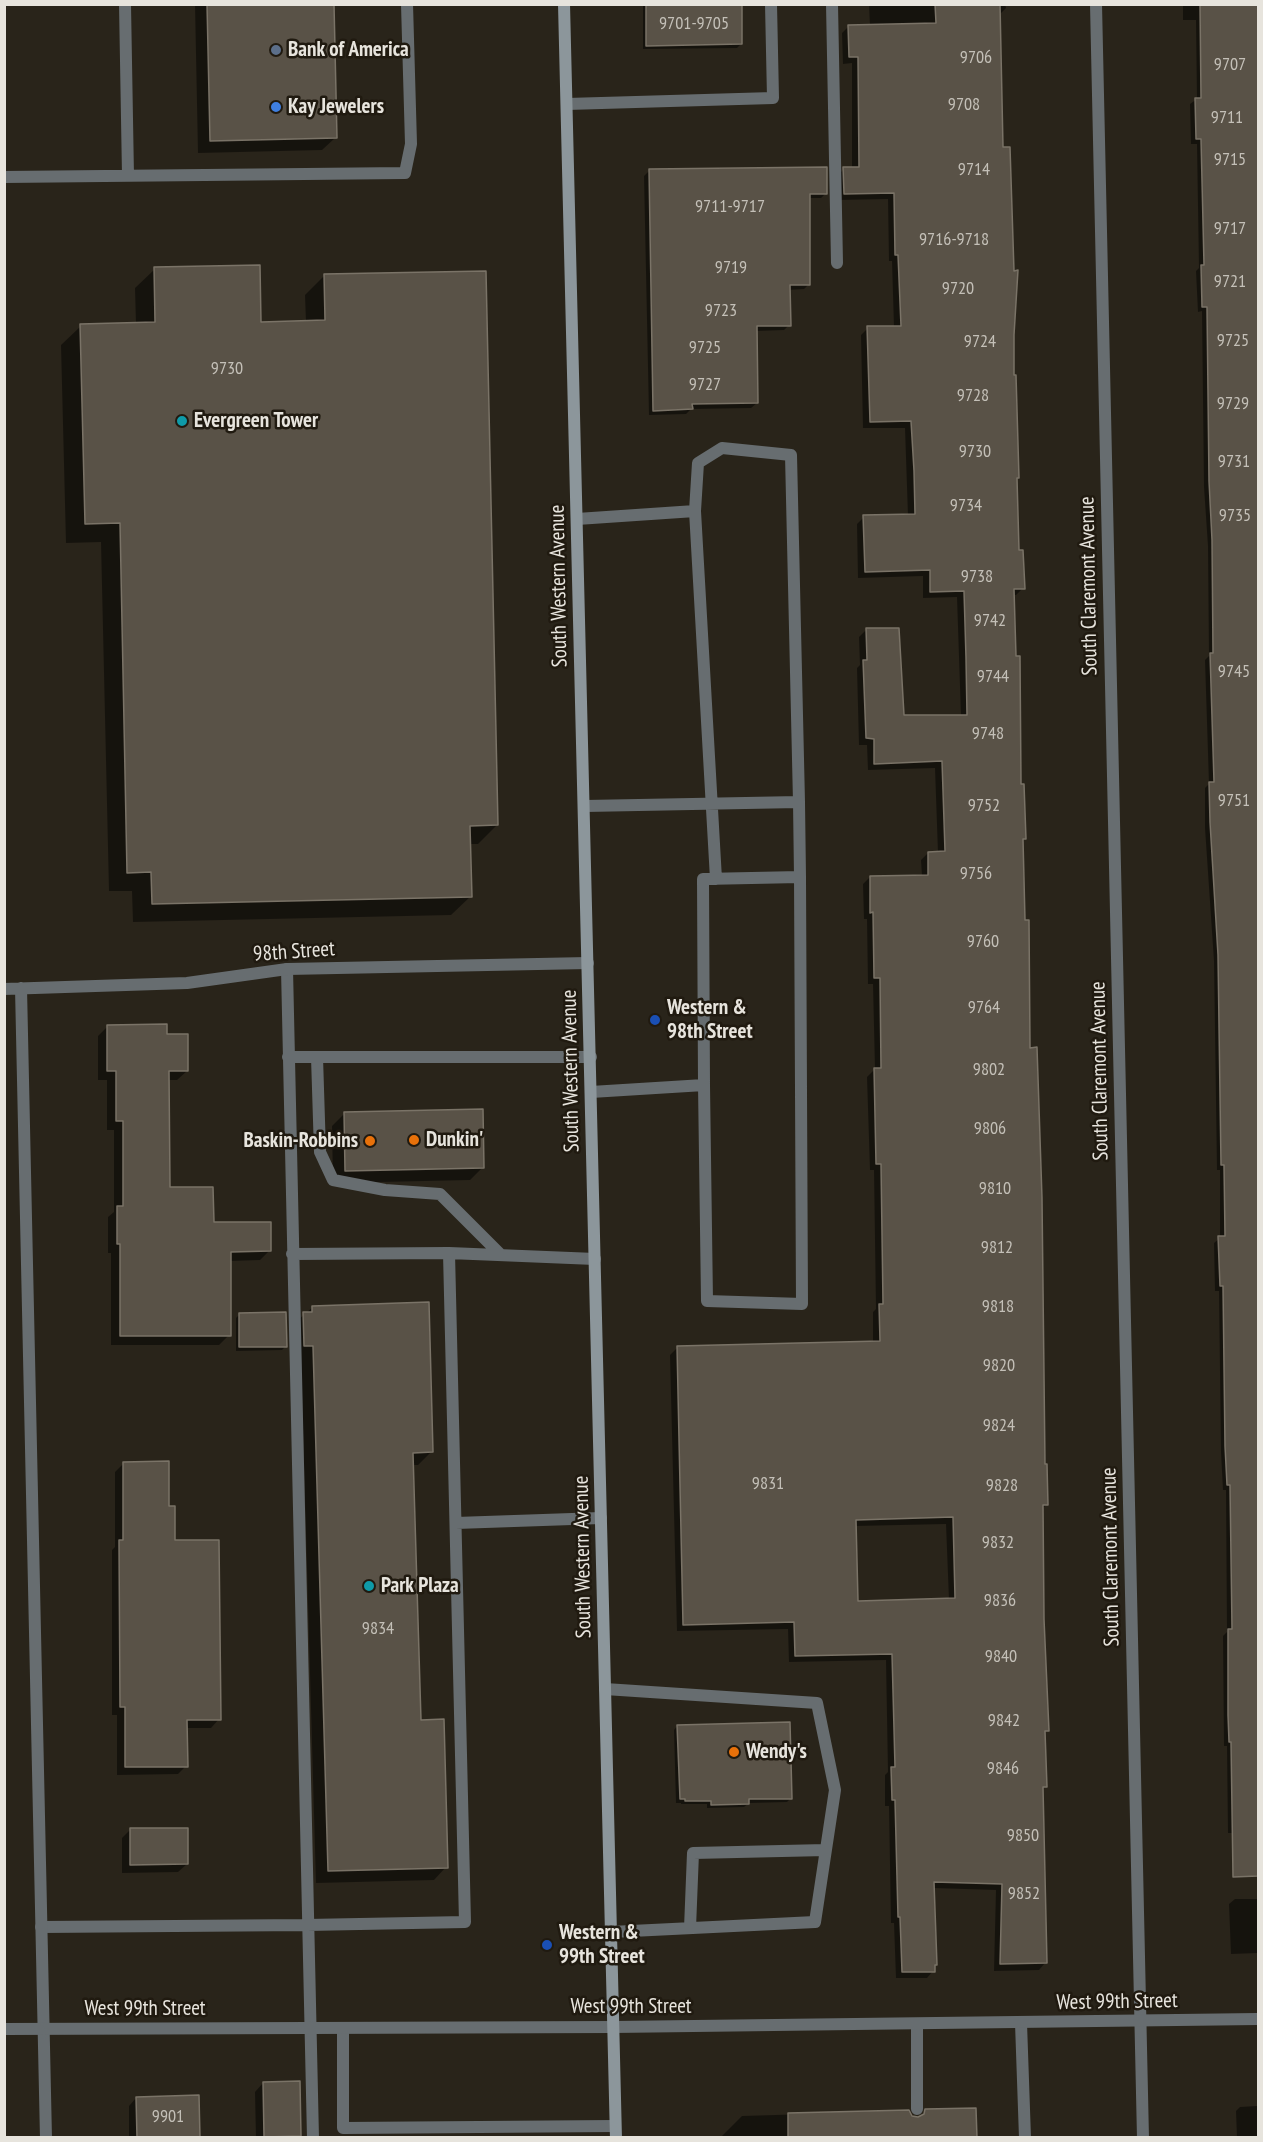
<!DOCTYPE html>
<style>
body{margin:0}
#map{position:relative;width:1263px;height:2142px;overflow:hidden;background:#29241a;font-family:"PT Sans Narrow",sans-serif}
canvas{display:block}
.frame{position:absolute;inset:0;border:6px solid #e7e4dd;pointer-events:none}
</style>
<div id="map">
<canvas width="1263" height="2142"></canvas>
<div class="frame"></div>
</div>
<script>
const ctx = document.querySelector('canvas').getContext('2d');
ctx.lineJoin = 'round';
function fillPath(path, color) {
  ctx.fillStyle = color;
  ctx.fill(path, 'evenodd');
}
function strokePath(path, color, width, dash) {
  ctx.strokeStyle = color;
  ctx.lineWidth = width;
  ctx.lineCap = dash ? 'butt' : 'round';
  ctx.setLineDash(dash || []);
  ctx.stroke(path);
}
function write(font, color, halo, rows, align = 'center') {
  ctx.font = font + ' "PT Sans Narrow",sans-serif';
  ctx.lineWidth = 5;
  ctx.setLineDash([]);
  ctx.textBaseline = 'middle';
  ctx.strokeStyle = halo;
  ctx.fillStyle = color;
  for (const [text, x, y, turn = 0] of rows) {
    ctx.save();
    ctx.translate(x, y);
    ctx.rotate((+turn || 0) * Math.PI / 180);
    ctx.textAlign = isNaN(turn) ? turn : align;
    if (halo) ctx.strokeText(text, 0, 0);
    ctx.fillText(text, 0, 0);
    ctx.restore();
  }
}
fillPath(new Path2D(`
 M195 4H333L335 138 322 150 198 153Z
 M643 4H740L741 44 737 48 643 49Z
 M869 4H1005L1006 8 999 15 1000 101 1012 335 1018 552 1023 588 1016 595H1012L1019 786 1024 838 1022 841 1047 1504 1041 1510 1043 1619 1047 1730 1044 1734 1045 1786 1041 1790 1045 1963 1039 1970 994 1971 996 1890 933 1888 935 1965 933 1971 927 1978H896L894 1923H891L889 1806H885V1775L888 1772 886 1660 789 1662 788 1629 677 1631 670 1355 677 1348 873 1343V1312L876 1309 874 1170H870L867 1077 875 1069 873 984H868L867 919H864L863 884 870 877 922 876 921 860 928 853H938L935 768 868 770 867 745H859L857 668 860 665 859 637 866 630 903 717 961 716 957 597 923 598V576L858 578 857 524 864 517 908 516 905 428H863L861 335 868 328 894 327 892 261H889L888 199 838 200 837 176 844 169H852V63L843 64 842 33 849 26H870ZM946 1524 949 1600 856 1603 855 1526Z
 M1183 4H1258V1833H1228L1227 1746H1224L1223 1636 1227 1632 1226 1490H1223L1221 1452 1219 1291H1215L1214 1243 1220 1238V1170H1217L1214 961 1205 828V788L1209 784 1205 660 1209 656 1208 546 1204 487 1202 311 1198 312 1196 271 1199 268 1197 144H1191L1190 104 1197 99 1196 20H1183Z
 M649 171 826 193 821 198H809V284L804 289 788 290 789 325 784 330 756 331 757 403 751 408 691 409 686 414 649 415 644 176Z
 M155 269 259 323 306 322 305 295 324 276 497 825 478 844H469L471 896 451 915 133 922 132 891H109L101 542 66 543 61 345 81 326 136 324 135 288Z
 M107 1027 166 1036 187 1071 177 1080H168V1188L212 1224 269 1251 260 1260 229 1261V1335L219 1345H111V1253H108V1217L114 1212V1130H107V1080H98V1036Z
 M345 1113 483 1167 470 1180 333 1183 332 1126Z
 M313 1307 431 1452 418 1465H412L419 1721 446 1867 434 1880 316 1883 301 1358 291 1326Z
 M240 1314 286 1346 282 1350 236 1351V1318Z
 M124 1463 168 1507 174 1542 219 1719 211 1728H186V1766L178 1774 117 1775V1715H112V1550L115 1547V1472Z
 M677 1726 791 1798 787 1802 749 1803 744 1807 707 1808V1804H681V1803H676L674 1730Z
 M130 1830 187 1864 178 1872 122 1873V1838Z
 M1235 1899H1258V1953L1231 1954 1229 1904Z
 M263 2083 299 2136 298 2138H256L255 2092Z
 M136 2098 199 2138H129V2106Z
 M1258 2102V2138H1237L1236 2111 1240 2107 1257 2106Z
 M908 2111 911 2117 918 2119 926 2111 975 2138H720L742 2116Z`), '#0007');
const building = new Path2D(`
 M207 4H334L337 138 210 141Z
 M646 4H742V44L646 46Z
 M935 4H1000L1003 147H1010L1014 271 1018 270 1014 335V375H1016L1019 478H1017L1019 550H1023L1025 589H1014L1016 656H1020L1021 784H1024L1026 839H1023L1025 920H1029L1030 1048 1037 1047 1042 1198 1045 1464H1047L1048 1505H1043L1044 1619 1049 1731H1045L1047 1787H1043L1047 1963 1000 1964 1002 1884 934 1882 937 1965H935V1972H902L900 1917H898L895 1800H892L891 1767H895L892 1654 795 1656 794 1622 683 1625 677 1346 880 1341 879 1304H883L881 1164H876L874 1068H881L880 978H874L873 912 870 913V876L928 875V852L945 851 942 761 874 764V739L866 738 863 660H867L866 628H899L904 715H967L966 658 964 591 930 592V570L865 572 863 515 915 514 914 471 911 421 870 422 867 326H901L898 255H895L894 193 844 194 843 167H859L858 57H849L848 25 936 23ZM953 1517 955 1598 858 1601 856 1520Z
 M1200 4H1258V1876L1233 1877 1231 1742H1229L1228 1715V1629H1232L1230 1485H1227L1225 1446 1223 1286H1220L1218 1236H1225L1224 1165H1221L1218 955 1210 822 1209 782H1214L1210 653H1213L1212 540 1209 481 1207 307H1202L1201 265H1204L1201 139H1196L1195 98H1201Z
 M827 167V194H810V285H790L791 326H757L758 403 692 404 693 409 653 411 649 169Z
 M260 265 261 322 325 320 324 274 486 271 498 825 470 826 472 897 152 904 151 872 127 873 120 523 85 524 80 324 155 322 154 267Z
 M167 1024V1034H188V1071H169L170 1187H213L214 1222H271V1251L231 1252V1336H120V1244H117V1206H123V1121H116V1071H107V1025Z
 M483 1109 484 1168 345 1171 344 1112Z
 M429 1302 433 1452 413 1453 421 1720 444 1719 448 1868 328 1871 313 1346H304L303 1312H312V1306Z
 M286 1312 287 1347H239V1313Z
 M169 1461V1506H175V1540H219L221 1720H187L188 1767H125V1707H120L119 1540H123V1462Z
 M790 1722 792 1799H749V1804L711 1805V1801H685V1799H680L677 1725Z
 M130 1828H188V1864L130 1865Z
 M300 2081 301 2136 264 2137 263 2082Z
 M199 2095 200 2138H137L136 2097Z
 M976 2108 977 2138H788V2113L909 2110 912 2116 918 2117 924 2114 925 2109Z`);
fillPath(building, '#595247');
strokePath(building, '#7a7367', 1.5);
strokePath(new Path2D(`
 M125 4 128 176
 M832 4 837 263
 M567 104 773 98 771 4
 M4 177 405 173 411 144 407 4
 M695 511 716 879
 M577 519 695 511 698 463 722 448 791 455 799 802 585 806
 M799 802 800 877
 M287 969 313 2138
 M288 1057H591
 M317 1057 320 1152 333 1180 385 1190 440 1194 501 1255
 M591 1092 704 1085 703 879 800 877 802 1304 707 1301 704 1085
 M449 1253 595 1259
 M456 1523 601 1518
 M605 1689 817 1703 835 1790 815 1922 611 1932
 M41 1927 307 1925 465 1922 449 1253 292 1254
 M690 1928 693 1853 826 1850
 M1021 2023 1025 2138
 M917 2024V2109
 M343 2028V2128L615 2126`), '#676d70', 12);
strokePath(new Path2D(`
 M1096 4 1143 2138
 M21 988 46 2138
 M4 989 187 983 287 969 588 963`), '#676d70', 12);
strokePath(new Path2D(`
 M4 2029 613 2027 1258 2019`), '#676d70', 12);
strokePath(new Path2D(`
 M564 4 616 2138`), '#8c969b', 12);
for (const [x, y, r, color] of [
 [276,50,6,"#5c6f8a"],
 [276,107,6,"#3f7fe0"],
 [182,421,6,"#0f9aa8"],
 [655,1020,6,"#1a4fb4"],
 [414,1140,6,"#e8710a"],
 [370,1141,6,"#e8710a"],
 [369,1586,6,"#0f9aa8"],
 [734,1752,6,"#e8710a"],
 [547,1945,6,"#1a4fb4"]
]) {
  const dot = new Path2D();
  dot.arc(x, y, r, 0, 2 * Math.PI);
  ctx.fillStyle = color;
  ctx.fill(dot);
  strokePath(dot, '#201a10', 2);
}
write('18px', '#c4c0b8', null, [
 ["9701-9705",694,24],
 ["9706",976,58],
 ["9707",1230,65],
 ["9708",964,105],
 ["9711",1227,118],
 ["9715",1230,160],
 ["9714",974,170],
 ["9711-9717",730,207],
 ["9717",1230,229],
 ["9716-9718",954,240],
 ["9719",731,268],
 ["9721",1230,282],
 ["9720",958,289],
 ["9723",721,311],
 ["9725",1233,341],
 ["9724",980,342],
 ["9725",705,348],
 ["9730",227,369],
 ["9727",705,385],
 ["9728",973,396],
 ["9729",1233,404],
 ["9730",975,452],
 ["9731",1234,462],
 ["9734",966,506],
 ["9735",1235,516],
 ["9738",977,577],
 ["9742",990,621],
 ["9745",1234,672],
 ["9744",993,677],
 ["9748",988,734],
 ["9751",1234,801],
 ["9752",984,806],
 ["9756",976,874],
 ["9760",983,942],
 ["9764",984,1008],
 ["9802",989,1070],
 ["9806",990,1129],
 ["9810",995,1189],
 ["9812",997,1248],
 ["9818",998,1307],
 ["9820",999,1366],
 ["9824",999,1426],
 ["9831",768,1484],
 ["9828",1002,1486],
 ["9832",998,1543],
 ["9836",1000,1601],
 ["9834",378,1629],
 ["9840",1001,1657],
 ["9842",1004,1721],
 ["9846",1003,1769],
 ["9850",1023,1836],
 ["9852",1024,1894],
 ["9901",168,2117]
]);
write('bold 21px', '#e7e4dd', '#201a10', [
 ["Bank of America",288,50],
 ["Kay Jewelers",288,107],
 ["Evergreen Tower",194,421],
 ["Western &",667,1008],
 ["98th Street",667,1032],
 ["Dunkin'",426,1140],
 ["Baskin-Robbins",358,1141,"right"],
 ["Park Plaza",381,1586],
 ["Wendy's",746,1752],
 ["Western &",559,1933],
 ["99th Street",559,1957]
], 'left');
write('21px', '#e7e4dd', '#201a10', [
 ["South Western Avenue",559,586,-91],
 ["South Claremont Avenue",1089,586,-91],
 ["98th Street",294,952,-4],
 ["South Western Avenue",571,1071,-91],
 ["South Claremont Avenue",1100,1071,-91],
 ["South Western Avenue",583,1557,-91],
 ["South Claremont Avenue",1111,1557,-91],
 ["West 99th Street",1117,2002,-1],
 ["West 99th Street",631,2007],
 ["West 99th Street",145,2009]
]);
</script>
